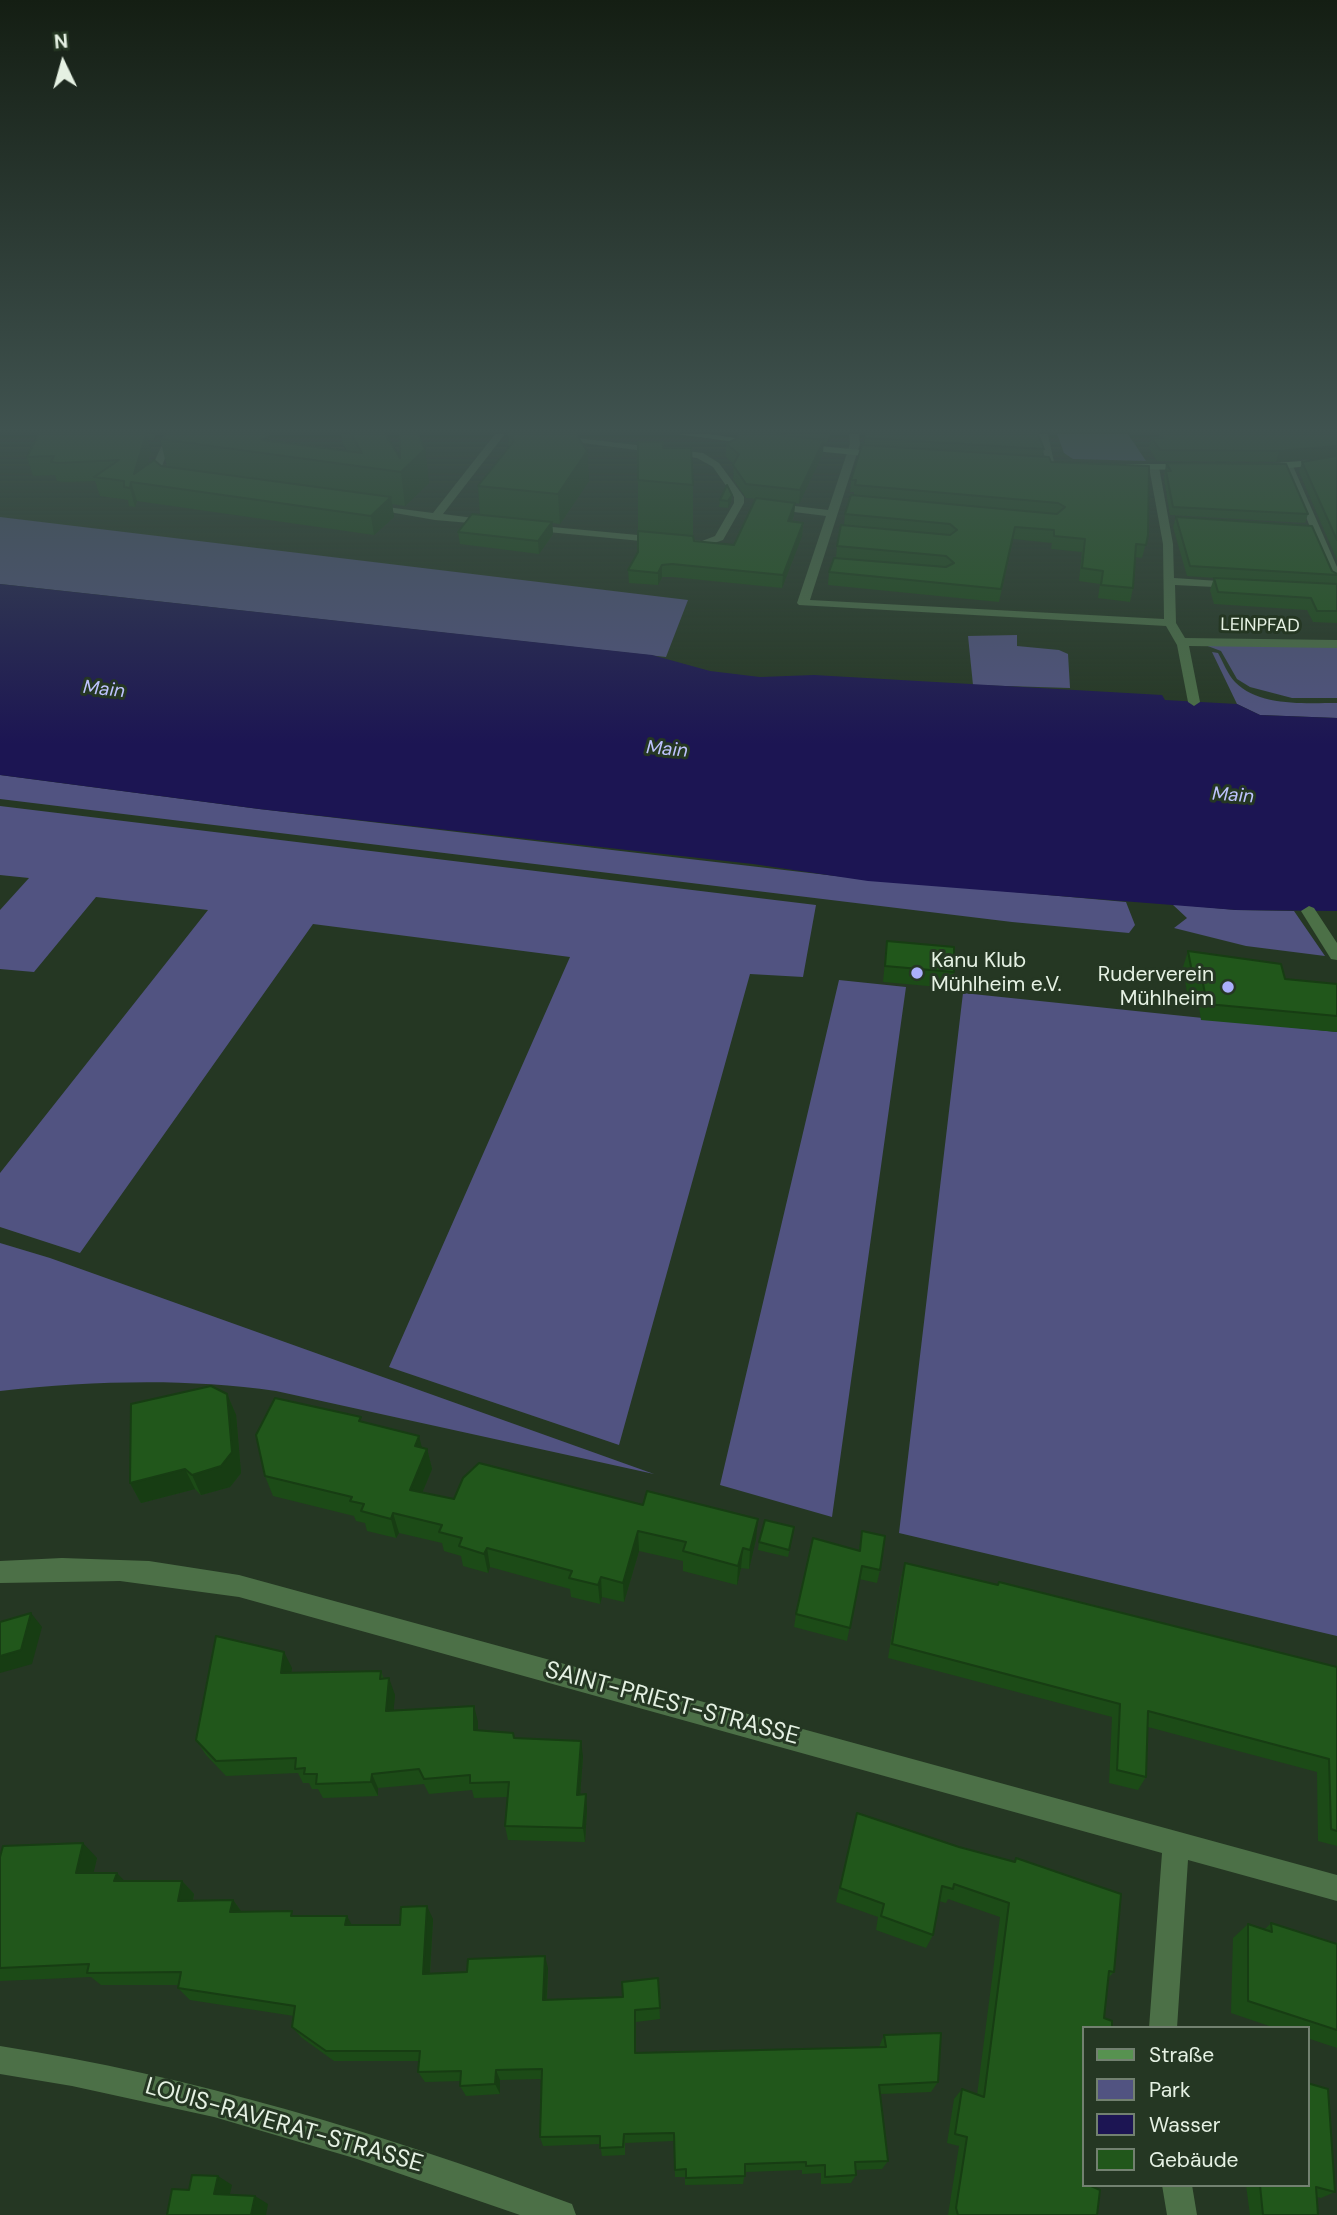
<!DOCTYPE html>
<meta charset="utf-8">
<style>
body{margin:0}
#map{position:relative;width:1337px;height:2215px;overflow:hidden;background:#253723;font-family:"DM Sans",sans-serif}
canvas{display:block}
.legend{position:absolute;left:1082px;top:2026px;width:228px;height:161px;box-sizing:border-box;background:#253723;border:2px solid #728170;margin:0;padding:9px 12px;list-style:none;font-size:21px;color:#e5f1e3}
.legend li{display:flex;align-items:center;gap:14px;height:35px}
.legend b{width:35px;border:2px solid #728170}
.north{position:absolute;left:28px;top:28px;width:70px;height:70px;-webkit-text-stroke:5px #253723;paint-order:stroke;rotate:355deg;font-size:19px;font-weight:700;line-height:28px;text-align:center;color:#e5f1e3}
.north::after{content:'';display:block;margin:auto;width:24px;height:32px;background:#e5f1e3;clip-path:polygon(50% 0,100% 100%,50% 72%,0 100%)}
</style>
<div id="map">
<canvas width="1337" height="2215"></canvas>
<ul class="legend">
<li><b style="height:9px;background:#579250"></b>Straße</li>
<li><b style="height:19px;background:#515381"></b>Park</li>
<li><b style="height:19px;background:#1c1553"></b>Wasser</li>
<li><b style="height:19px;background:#21571b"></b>Gebäude</li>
</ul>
<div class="north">N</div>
</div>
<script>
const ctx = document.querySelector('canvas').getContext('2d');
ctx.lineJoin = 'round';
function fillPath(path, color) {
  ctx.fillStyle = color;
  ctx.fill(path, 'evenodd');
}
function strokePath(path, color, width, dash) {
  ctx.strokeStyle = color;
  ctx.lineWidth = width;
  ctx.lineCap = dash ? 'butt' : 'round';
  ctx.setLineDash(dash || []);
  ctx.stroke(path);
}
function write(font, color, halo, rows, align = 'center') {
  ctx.font = font + ' "DM Sans",sans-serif';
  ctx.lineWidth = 6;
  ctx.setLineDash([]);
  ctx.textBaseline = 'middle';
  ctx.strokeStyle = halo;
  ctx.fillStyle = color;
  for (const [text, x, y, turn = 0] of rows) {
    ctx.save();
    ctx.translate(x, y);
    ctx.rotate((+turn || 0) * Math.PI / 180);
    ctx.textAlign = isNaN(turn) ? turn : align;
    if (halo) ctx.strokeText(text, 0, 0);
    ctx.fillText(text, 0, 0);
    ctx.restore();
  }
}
fillPath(new Path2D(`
 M1057 434H1128L1146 461 1073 459 1064 453Z
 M0 517 688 600 666 657 0 584Z
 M1017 635V646L1059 650 1068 654 1070 688 973 685 968 636Z
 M1205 645 1337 646V698H1292L1250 687 1237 679 1221 651Z
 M1212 652 1218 653C1223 662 1228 675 1235 682 1259 707 1306 703 1337 703V718L1260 715 1237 704Z
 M0 775 259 809 836 876 1126 902 1135 925 1129 933 1012 922 0 799Z
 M0 806 816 905 803 977 750 974 619 1445 389 1367 570 957 313 924 80 1253 0 1227V1173L208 910 96 897 34 972 0 969V910L29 878 0 875Z
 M1172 904 1236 910 1294 911 1325 956 1246 946 1174 928 1187 918Z
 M839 980 906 987 832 1517 720 1485Z
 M963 993 1337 1032V1636L899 1533Z
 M0 1243 50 1258 654 1474 276 1391C184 1378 92 1381 0 1391Z`), '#515381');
fillPath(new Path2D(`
 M0 584 652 655 710 671 760 677 814 675 1162 695 1165 700 1237 704 1260 715 1337 718V911L1236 910 868 881 753 864 259 809 0 775Z`), '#1c1553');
fillPath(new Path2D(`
 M175 434H186L168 450 161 469 175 480 170 483 156 477 151 469 161 447Z
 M495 434H505L443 514 489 520 493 521V525L435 520 366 508 371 505 433 513Z
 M514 434H545L703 453 719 463 744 497V503L723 540 703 547 527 530 526 528 531 525 702 541 715 536 734 503V497L713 467 697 458Z
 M849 434H859L860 444 810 600 1164 619 1163 544 1149 467 1154 464 1159 467 1173 544 1174 578 1234 582 1240 585 1234 588 1175 585 1176 623 1185 638 1337 640V648L1189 646 1200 702 1194 706 1188 702 1177 645 1166 626 799 605 797 603 826 516 770 509 765 506 770 503 828 510 850 444Z
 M1285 464 1293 466 1337 567V583L1331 580Z
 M62 1558 149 1561 239 1575 1337 1875V1901L1188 1860 1177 2028H1149L1162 1853 239 1597 120 1581 0 1583V1561Z
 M0 2046C193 2076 378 2132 561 2200L572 2204 576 2215H520L354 2158 214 2117 72 2086 0 2074Z
 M1162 2185H1192L1197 2215H1167Z`), '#4c7047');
fillPath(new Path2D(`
 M1038 434H1048L1055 467 1047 465Z
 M1309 906 1314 908 1337 943V960L1331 959 1301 911Z`), '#4c7047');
fillPath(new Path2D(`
 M676 434H709L762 442 757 445Z
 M799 444 883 452 888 455 883 458 796 449 794 447Z
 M1337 458V464L1264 470 1259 467 1264 464Z
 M1127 464H1187L1192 467 1187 470 1124 469 1122 467Z`), '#579250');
fillPath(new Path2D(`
 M39 434H156L154 440H148L151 451 147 465 167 467 160 439 270 441 347 451 343 444 341 434H385L400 458 425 449 429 483 405 506 392 504 394 517 374 535 137 501 135 507 129 506 128 500 100 496 95 481 65 482 57 481 55 475 33 476 27 457Z
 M508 434H576L587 451 589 481 560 524 552 523 553 534 539 554 460 544 458 532 480 515 478 486 509 447Z
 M739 434H831L827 443H823V453L799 504 795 503 794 515 792 522 803 523 802 536 782 588 672 577H662L658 585 629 583 628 570 638 552V480L663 448 693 485V536L694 541 734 545 756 499 746 498 733 479 734 464 726 457V444L738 438Z
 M1159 434H1337L1276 462 1157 461 1149 448 1152 438H1158Z
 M865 438 1044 449 1042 457 1148 535 1142 558 1135 557 1133 588 1130 602 1098 598 1100 584 1079 581 1082 552 1051 549 1052 543 1013 539 999 602 828 585 829 572 836 558 837 546 844 525 845 514 854 495V492H850L851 480 864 445Z
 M1337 456V560L1299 472 1302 462Z
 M1166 463 1308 514 1305 523 1170 515 1164 479Z
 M732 495 731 502 728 508 719 507 720 500Z
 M1176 517 1332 571 1337 574V623L1313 622 1307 610 1214 604 1210 590 1214 578 1230 579 1187 576 1173 527Z
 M887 941 954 972 950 988 883 982Z
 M1188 951 1285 979 1337 984V1032L1201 1020 1197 994 1187 993 1183 967Z
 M227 1394 236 1415 241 1473 230 1487 201 1495 195 1489 141 1503 130 1483Z
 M362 1422 427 1449 432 1469 422 1493 454 1499 756 1539 749 1569 741 1568 737 1585 683 1571V1561L639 1551 624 1602 602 1597 600 1604 571 1597 570 1589 490 1567 488 1573 463 1566 461 1556 444 1551 442 1543 399 1533 396 1538 367 1531 365 1523 356 1521 354 1516 273 1496 265 1476Z
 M862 1531 880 1570 877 1583 859 1579 847 1641 794 1627 796 1614 859 1550Z
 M793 1534 788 1557 758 1550 759 1542Z
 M905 1563 1337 1667V1846L1318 1841 1317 1772 1148 1727 1146 1777 1138 1790 1109 1783 1112 1717 888 1658 901 1578Z
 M292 1668 291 1673 381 1671 384 1679 395 1695 393 1710 478 1722V1730L583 1756 580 1795 587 1809 585 1842 508 1840 505 1826 508 1797 474 1798 472 1790 429 1794 424 1784 378 1788V1796L323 1798 318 1789H312L309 1783H303L298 1773 226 1776 206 1755 196 1740Z
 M857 1813 959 1847 1014 1861 1016 1858 1114 1972 1108 1978 1083 2185 1097 2215H948L959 2146 947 2143 954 2099 962 2089 977 2095 1000 1917 948 1899 946 1903 939 1901 933 1935 926 1948 876 1930 878 1917 836 1902Z
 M0 1857 97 1858 93 1873H117L124 1881H182L194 1894 193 1901 233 1900 241 1911 296 1916 352 1925H400L433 1919 430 1974 548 1968 547 2000 623 1997 658 1978 660 2019 636 2022V2053L879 2047 884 2035 938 2082 931 2092 880 2094 888 2161 882 2169 855 2170 856 2175 851 2183 821 2184V2173L802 2174V2170L745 2172 743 2184 685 2185V2177H675L674 2141 625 2143V2155L602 2156 600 2144 543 2146 540 2137 541 2079 500 2080V2094L466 2096 460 2086 461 2081 425 2082 418 2072 419 2061H334L302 2038 292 2027 294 2016 190 2000 178 1988V1985H101L91 1977 0 1981Z
 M1271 1923 1337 1944V2048L1307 2038V2028H1275L1231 2013 1233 1938 1248 1924 1265 1929Z
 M1307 2083 1335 2192 1321 2198 1317 2197 1318 2215H1250L1246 2185H1307Z`), '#1c4b17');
fillPath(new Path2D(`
 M146 434H147L151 451 142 484 134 474Z
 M824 440 823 453 799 504 800 490Z
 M1337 446V456L1276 462 1279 451Z
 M425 449 429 483 405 506 401 472Z
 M587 451 589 481 560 524 558 494Z
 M131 482 137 501 135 507 130 488Z
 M732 495 731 502 728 508V501Z
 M391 497 394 517 374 535 371 516Z
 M795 503 794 515 787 534 788 521Z
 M552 522 553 534 539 554 538 541Z
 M803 523 802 536 782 588 783 575Z
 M662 565V577L658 585V573Z
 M227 1394 236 1415 241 1473 230 1487 201 1495 192 1475Z
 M419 1436 424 1456 427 1449 432 1469 415 1510 410 1490 415 1446Z
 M185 1469 195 1489 141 1503 130 1483Z
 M393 1513 399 1533 396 1538 391 1519Z
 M758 1519 756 1539 749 1569 750 1550Z
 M638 1531 639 1551 624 1602 623 1583Z
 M487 1548 490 1567 488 1573 484 1554Z
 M743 1548 741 1568 737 1585 738 1566Z
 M601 1577 602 1597 600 1604 598 1585Z
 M31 1613 42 1627 32 1664 0 1673V1656Z
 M284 1652 292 1668 289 1689 281 1673Z
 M389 1678 395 1695 392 1727 386 1711Z
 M474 1706 478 1722V1745L474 1730Z
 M581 1741 583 1756 579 1809 577 1795Z
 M372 1774 378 1788V1796L371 1782Z
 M586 1794 587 1809 585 1842 583 1828Z
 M83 1843 97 1858 90 1887 76 1873Z
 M117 1873 130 1887 114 1881Z
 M182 1881 194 1894 190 1914 178 1901Z
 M233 1900 243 1914 230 1912Z
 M427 1906 433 1919 429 1986 423 1974Z
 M347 1916 354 1929 345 1925Z
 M545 1956 548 1968 546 2012 543 2000Z
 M496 2070 500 2080V2094L495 2084Z
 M218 2176 232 2185 228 2202 214 2194Z
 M255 2196 268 2204 266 2215H251Z`), '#173d13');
const building = new Path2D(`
 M39 434H146L134 474 154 460 161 466 391 497 371 516 131 482 130 488 124 487V481L94 477 119 460 59 463 51 462 54 456 27 457Z
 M167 434H263L269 435 262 440 362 453 351 434H385L400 458V434H418L425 449 401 472 160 439Z
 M510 434H576L587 451 558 494 478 486 514 441Z
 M739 434H773L824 440 800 490 746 484 733 465 739 454 726 444 738 438Z
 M866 434H1038L1044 449 865 438Z
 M1160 434H1337V446L1279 451 1160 450 1152 438H1163Z
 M638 442H663V448H691L693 485 638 480Z
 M862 445 1049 457 1051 462 1149 466 1148 535 1146 545 1136 544 1133 588 1101 585 1103 571 1082 568 1085 539 1054 536V530L1015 527 1001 589 829 572 834 558 946 567 954 563 946 556 837 546 841 525 950 535 957 530 950 524 845 514 851 495 1057 514 1065 507 1058 503 855 485 856 480H851Z
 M1337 456V540L1302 462Z
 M1166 463 1286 464 1308 514 1173 507 1166 471H1171Z
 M727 485 732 495 728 501 720 500Z
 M756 498 795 503 788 521 803 523 783 575 672 564 662 565 658 573 628 570 638 552V531L693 536 694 541 734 545Z
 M472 514 552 522 538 541 458 532Z
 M1176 517 1312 526 1332 571 1337 574V575L1190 566Z
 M1214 578 1337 584V611H1317L1311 598 1218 592Z
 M887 941 954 947V972L885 966Z
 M1188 951 1281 964 1285 979 1337 984V1016L1207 1004 1202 978 1193 977Z
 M211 1386 227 1394 232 1452 221 1466 192 1475 185 1469 130 1483 131 1404Z
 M275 1398 361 1417 359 1421 419 1436 415 1446 427 1449 410 1490 454 1499 463 1478 479 1463 643 1505 647 1491 758 1519 750 1550 743 1548 738 1566 683 1551 686 1542 638 1531 623 1583 601 1577 598 1585 569 1578 572 1571 487 1548 484 1554 459 1546 462 1538 439 1532 442 1525 393 1513 391 1519 361 1511 364 1504 350 1501 352 1497 265 1476 256 1435Z
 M765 1520 794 1527 789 1550 759 1542Z
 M862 1531 885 1536 880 1570 862 1566 850 1628 796 1614 813 1538 860 1551Z
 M905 1563 998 1585 999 1582 1337 1667V1831L1331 1829 1329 1759 1148 1711 1146 1777 1117 1770 1120 1704 892 1644Z
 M31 1613 21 1650 0 1656V1622Z
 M216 1636 284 1652 281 1673 381 1671 380 1679 389 1678 386 1711 474 1706V1730L513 1733 514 1738 581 1741 577 1795 586 1794 583 1828 505 1826 509 1782 470 1783V1775L424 1779 419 1769 372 1774 371 1782 316 1784 317 1774H304L305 1768 295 1769 296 1758 216 1761 196 1740Z
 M857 1813 959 1847 1015 1862 1016 1858 1121 1894 1114 1972 1109 1971 1104 2018 1112 2021V2028H1083V2185H1091V2186L1100 2190 1097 2215H958L956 2208 967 2137 955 2134 962 2089 984 2097 1009 1903 954 1884 953 1889 942 1886 933 1935 881 1916 884 1904 840 1888Z
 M83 1843 76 1873H117L114 1881H182L178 1901 233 1900 230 1912 292 1911 291 1916H347L345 1925H400L401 1907 427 1906 423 1974 467 1972 468 1959 545 1956 543 2000 623 1997 622 1982 658 1978 660 2008 635 2010V2053L886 2047 884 2035 941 2033 938 2082 879 2085 888 2161 855 2162 856 2175 825 2177V2165L806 2166V2162L745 2164V2176L686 2178V2169L675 2170 674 2133 624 2134 623 2147 600 2148V2136L540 2137 542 2069 496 2070 495 2084 460 2086 461 2071 418 2072 420 2051H326L292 2027 295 2006 178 1988 181 1972 87 1973 89 1964 0 1968V1857L3 1846Z
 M1271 1923 1337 1944V2030L1248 2001V1924L1272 1932Z
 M1307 2083 1328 2089 1335 2192 1316 2187 1318 2215H1263L1260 2185H1307Z
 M192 2175 218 2176 214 2194 255 2196 251 2215H167L172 2189 189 2190Z`);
fillPath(building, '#21571b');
strokePath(building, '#173d13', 2);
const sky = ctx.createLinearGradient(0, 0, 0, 744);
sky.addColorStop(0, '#141e13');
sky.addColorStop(0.58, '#405350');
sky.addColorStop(1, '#40535000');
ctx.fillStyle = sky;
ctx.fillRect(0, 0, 1337, 744);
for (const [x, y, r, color] of [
 [917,973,7,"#abaffb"],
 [1228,987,7,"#abaffb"]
]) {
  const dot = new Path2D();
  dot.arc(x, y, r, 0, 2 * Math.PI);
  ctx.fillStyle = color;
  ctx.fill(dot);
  strokePath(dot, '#253723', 2.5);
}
write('18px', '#e5f1e3', '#253723', [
 ["LEINPFAD",1260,626,1]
]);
write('italic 19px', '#bec3fe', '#253723', [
 ["Main",104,690,6],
 ["Main",667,750,5],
 ["Main",1233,796,4]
]);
write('21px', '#e5f1e3', '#253723', [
 ["Kanu Klub",931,961],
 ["Mühlheim e.V.",931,985],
 ["Ruderverein",1214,975,"right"],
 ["Mühlheim",1214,999,"right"]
], 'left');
write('24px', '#e5f1e3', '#253723', [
 ["SAINT-PRIEST-STRASSE",672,1704,15],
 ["LOUIS-RAVERAT-STRASSE",284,2126,16]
]);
</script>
